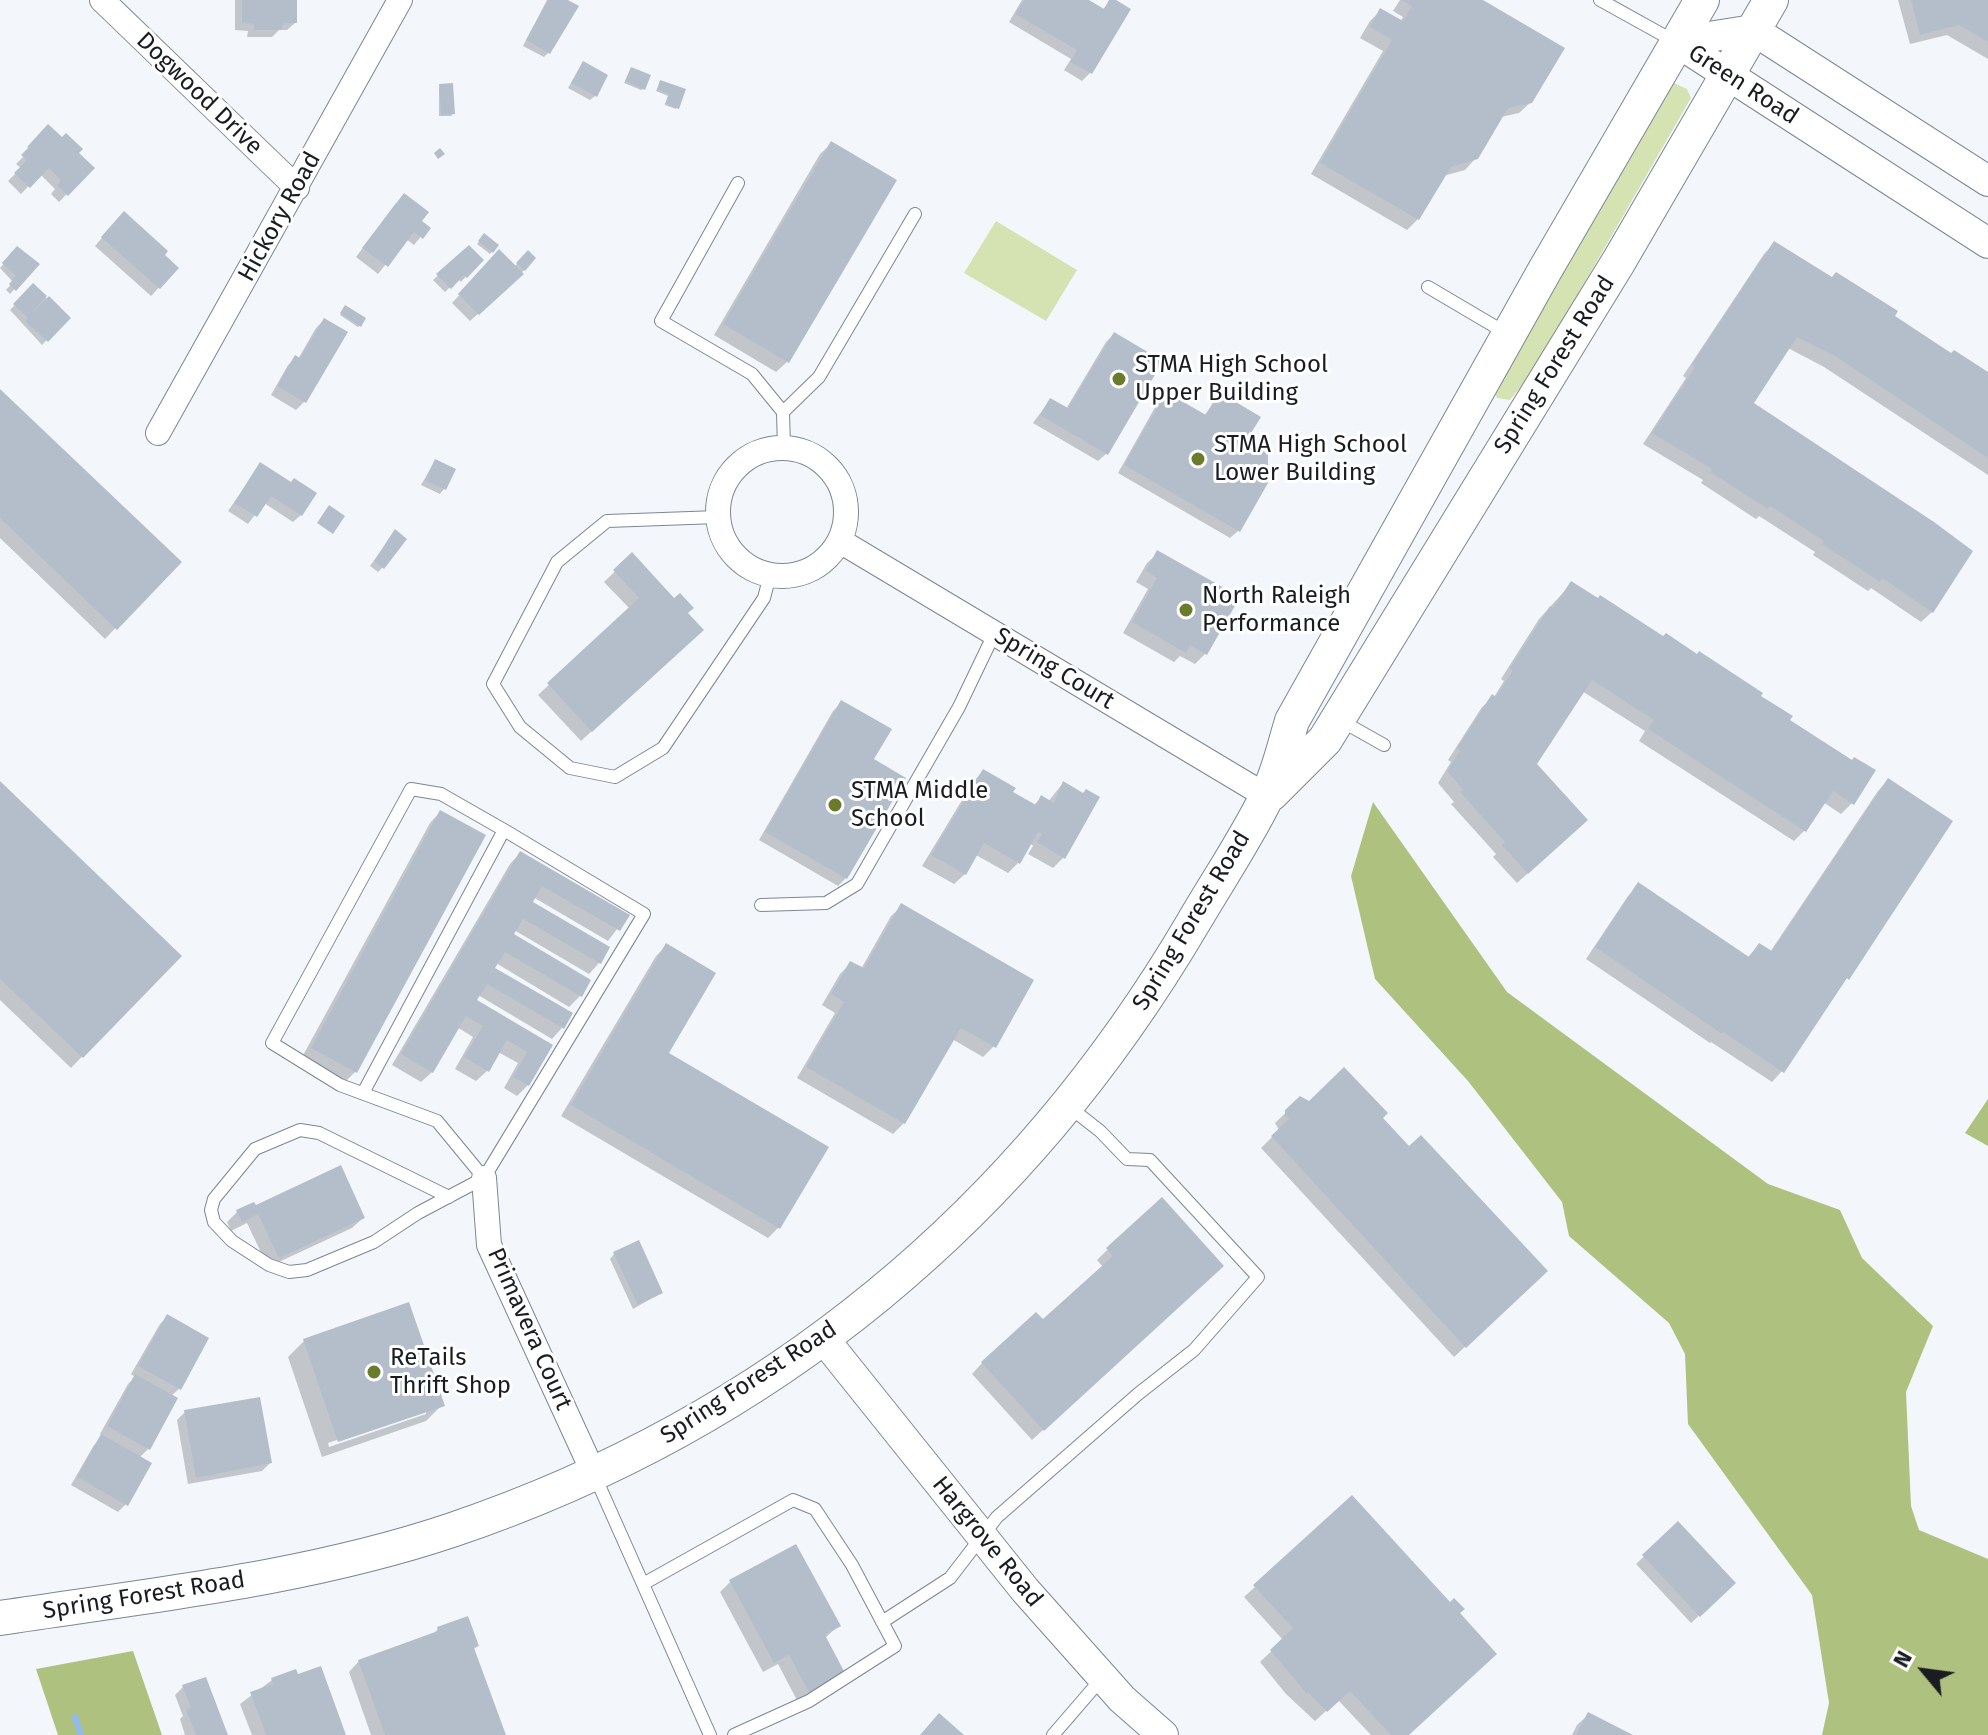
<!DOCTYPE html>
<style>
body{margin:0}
#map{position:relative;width:1988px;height:1735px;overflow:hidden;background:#f3f7fc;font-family:"Fira Sans",sans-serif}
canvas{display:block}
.north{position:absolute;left:1884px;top:1631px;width:80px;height:80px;-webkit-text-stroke:6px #fff;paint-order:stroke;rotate:299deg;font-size:22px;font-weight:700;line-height:32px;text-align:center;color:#191d21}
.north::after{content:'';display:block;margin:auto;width:28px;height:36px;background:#191d21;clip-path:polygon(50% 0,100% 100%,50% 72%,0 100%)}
</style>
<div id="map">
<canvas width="1988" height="1735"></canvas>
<div class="north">N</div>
</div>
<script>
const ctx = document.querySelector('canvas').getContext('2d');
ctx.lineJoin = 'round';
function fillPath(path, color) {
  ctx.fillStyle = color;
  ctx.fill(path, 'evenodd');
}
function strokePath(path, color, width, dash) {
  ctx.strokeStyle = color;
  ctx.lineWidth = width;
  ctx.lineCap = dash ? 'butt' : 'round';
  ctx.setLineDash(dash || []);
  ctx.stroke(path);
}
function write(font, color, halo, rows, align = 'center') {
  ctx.font = font + ' "Fira Sans",sans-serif';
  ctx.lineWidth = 6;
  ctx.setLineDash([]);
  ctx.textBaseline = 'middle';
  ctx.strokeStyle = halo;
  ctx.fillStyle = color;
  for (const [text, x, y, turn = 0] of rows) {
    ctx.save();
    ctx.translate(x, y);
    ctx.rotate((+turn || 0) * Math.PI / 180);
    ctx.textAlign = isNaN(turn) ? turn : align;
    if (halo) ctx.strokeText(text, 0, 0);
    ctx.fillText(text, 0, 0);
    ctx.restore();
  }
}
fillPath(new Path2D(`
 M1670 81 1687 89 1691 98 1533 372 1510 400 1497 398 1493 387Z
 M996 221 1077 270 1046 321 964 273Z`), '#d5e3b3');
fillPath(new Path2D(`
 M1373 802 1507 992 1768 1184 1840 1210 1862 1258 1933 1326 1906 1392 1911 1506 1919 1530 1988 1559V1735H1822L1829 1703 1812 1595 1688 1424 1685 1354 1669 1323 1569 1236 1562 1202 1468 1081 1375 979 1351 876Z
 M1988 1099V1146L1965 1133Z
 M133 1651 162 1735H58L36 1669Z`), '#afc17f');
fillPath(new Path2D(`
 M235 0H295V23L287 30H279L272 37H247L248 31 235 30Z
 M547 0H564L548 53 544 57 523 46Z
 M1022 0H1085L1102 10 1112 0 1128 9 1090 73 1082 81 1064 70 1071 59 1009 22Z
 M1400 0H1479L1531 102 1519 113 1501 117 1476 158 1465 170 1443 176 1418 219 1407 230 1311 174 1383 51 1360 38 1370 21 1380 11 1400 22 1403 17 1393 11Z
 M1898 0H1988V59L1947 35 1910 44Z
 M583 63 595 96 590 100 568 88Z
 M630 71 643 89 641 90 624 83Z
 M660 82 684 90 676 109 665 105 668 96 656 91Z
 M439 86 453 114 451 116H439Z
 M48 127 92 168 59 202 51 194 55 189 40 174 21 194 8 181 21 168 16 164 23 157 21 155Z
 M831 144 787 362 776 372 714 335 820 154Z
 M396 203 428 228 414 245 406 239 378 274 356 257Z
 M116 221 177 268 151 296 95 246Z
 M484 236 496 246 490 254 477 244Z
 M1774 244 1951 356 1988 374V475L1824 367 1788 348 1751 404 1932 612 1921 622 1871 588 1868 591 1813 555 1815 552 1759 516 1756 519 1701 483 1703 480 1643 444 1686 378 1683 376 1764 254Z
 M468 248 481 260 461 282 458 279 445 292 433 280Z
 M17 249 37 264 10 294 6 290 13 282 0 268Z
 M499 252 514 267 528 253 534 258 514 282 470 321 452 303Z
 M33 286 68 318 42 345 10 310Z
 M346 307 360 325 358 327 340 315Z
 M324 320 345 333 304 402 296 410 271 395 288 365 296 358 298 359 316 328Z
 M1114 334 1106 454 1098 461 1033 423 1050 400 1066 409 1106 342Z
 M0 392 179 562 105 639 0 538Z
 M1166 394 1204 416 1219 395 1244 442 1238 531 1230 538 1118 473 1158 402Z
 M435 461 444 489 440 494 421 485Z
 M260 465 301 515 293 522 264 503 248 524 228 511Z
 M395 532 383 567 378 572 370 566Z
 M1158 553 1205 654 1195 664 1180 656 1174 662 1123 633 1148 589 1136 582 1147 563Z
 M632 555 686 613 691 640 581 741 538 695 630 609 604 582Z
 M1571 584 1758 696 1788 721 1852 803 1841 814 1823 802 1804 831 1794 841 1639 741 1645 731 1582 691 1534 765 1575 831 1517 883 1493 857 1496 854 1451 804 1454 802 1438 783 1451 762 1448 760 1482 707 1494 697 1504 681 1501 679 1539 619Z
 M841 703 871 760 846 878 838 886 759 840 833 711Z
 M983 771 1010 793 1033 806 1041 798 1048 802 1063 783 1064 857 1053 868 1028 854 1033 846 1030 843 1018 863 1008 873 976 855 965 874 954 884 922 866 973 782Z
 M1888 780 1950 821 1847 978 1782 1071 1772 1082 1711 1042 1710 1043 1586 959 1628 896 1639 885 1747 958 1759 945 1770 952 1878 791Z
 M0 784 179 956 71 1068 0 1000Z
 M440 812 355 1072 344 1083 301 1059 430 823Z
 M520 853 627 916 608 941 533 897 530 903 607 948 599 963 589 974 514 930 511 935 589 981 580 996 569 1007 496 963 492 968 562 1028 552 1039 478 995 474 1001 550 1046 528 1085 517 1096 504 1088 518 1063 498 1052 487 1071 476 1081 455 1069 473 1037 457 1027 432 1072 421 1082 392 1065 510 864Z
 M902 906 994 1046 983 1057 952 1039 904 1123 893 1134 797 1078 835 1013 822 1005 840 974 851 963 861 969 891 916Z
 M666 946V1053L779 1227 768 1238 561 1116 656 956Z
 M1300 1099 1309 1103 1381 1118 1409 1149 1546 1271 1454 1357 1261 1148 1279 1130 1275 1123Z
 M255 1207 363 1218 352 1228 268 1267 247 1223 231 1231 227 1222 237 1212Z
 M1107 1250 1211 1276 1032 1440 972 1374 982 1363 1043 1322 1103 1267 1097 1260Z
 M614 1254 661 1293 633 1309 610 1259Z
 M167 1317 179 1389 171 1396 149 1448 139 1458 126 1504 118 1512 71 1485 94 1445 103 1436 100 1434 128 1384 135 1377 131 1374 160 1324Z
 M304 1341 442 1405 426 1421 322 1457 288 1357ZM426 1410V1414L329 1447 328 1443Z
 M185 1412 270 1463 262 1471 188 1484 177 1420Z
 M1678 1524 1734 1583 1691 1623 1636 1564Z
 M730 1582 838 1626 824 1639 844 1674 799 1704 778 1664 763 1672 720 1592Z
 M1255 1587 1458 1613 1407 1735H1371L1338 1700 1315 1721 1286 1694 1260 1662 1283 1640 1244 1597Z
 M438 1629 477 1646 473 1650 504 1735H371L349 1672 359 1661 431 1636Z
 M272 1680 344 1735H252L240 1704Z
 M183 1687 226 1735H185L180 1719 183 1716 175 1695Z
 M1588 1715 1629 1735H1572L1577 1725Z`), '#0003');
strokePath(new Path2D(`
 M75 1717 81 1735`), '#8fbbf0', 6);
fillPath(new Path2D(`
 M242 0H297V23H283L282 30H254V24L242 23Z
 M548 0H568L579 6 550 54 526 40Z
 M1024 0H1089L1104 9 1109 0H1116L1131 9 1092 74 1070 62 1077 50 1015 14Z
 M1402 0H1483L1565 48 1532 103 1508 108 1478 159 1451 167 1419 220 1320 163 1392 40 1370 27 1380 8 1403 21 1412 6Z
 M1911 0H1988V42L1959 25 1920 35Z
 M583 61 608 75 597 97 571 83Z
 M631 67 651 75 645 90 625 81Z
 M660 80 686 89 679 109 665 104 669 94 657 90Z
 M453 83 455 114 441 115 439 84Z
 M48 124 62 137 66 133 83 149 79 153 95 168 68 196 57 185 61 180 49 168 30 188 14 173 27 160 22 155 29 148 27 147Z
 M831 141 897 180 789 363 723 324Z
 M440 148 445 154 438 159 434 153Z
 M404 193 429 212 422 221 431 228 423 239 414 232 388 267 362 248Z
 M124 211 168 251 165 255 179 268 160 289 101 237Z
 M484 233 499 245 493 253 478 241Z
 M1774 241 1832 277 1836 272 1898 311 1895 316 1951 353 1954 350 1988 372V458L1835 356 1797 337 1754 403 1934 522 1973 551 1933 613 1882 578 1880 582 1822 544 1824 541 1770 506 1768 509 1710 472 1712 469 1652 433 1695 367 1692 364Z
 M469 245 484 260 467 278 464 275 451 289 436 274Z
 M17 246 40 264 16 291 9 284 16 276 2 263Z
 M499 249 524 274 479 315 458 294Z
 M528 250 536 258 525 271 516 263Z
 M33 283 47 296 31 314 49 296 71 318 48 342 25 321 28 318 13 304Z
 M345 305 366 318 361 327 340 313Z
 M324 318 348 332 306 403 277 386 295 355 300 358Z
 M1114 332 1163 361 1108 455 1040 415 1050 398 1068 408Z
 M0 389 182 562 117 630 0 518Z
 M1166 392 1206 415 1219 392 1261 417 1246 441 1268 454V483L1240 532 1124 465Z
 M435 459 456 469 446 490 425 480Z
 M260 462 291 482 294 478 317 493 302 516 271 496 257 517 234 503Z
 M329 505 345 516 333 534 317 523Z
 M395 529 407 539 384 569 374 561Z
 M1157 550 1240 597 1207 655 1190 645 1186 653 1132 622 1157 578 1146 571Z
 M632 552 674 598 680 593 694 608 688 613 704 630 592 732 547 683 639 598 613 570Z
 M1571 581 1598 598 1600 595 1663 636 1666 633 1697 654 1699 651 1763 693 1761 696 1793 716 1790 720 1852 760 1854 757 1876 770 1854 805 1833 791 1806 832 1648 729 1654 720 1592 680 1537 764 1588 820 1528 874 1502 845 1505 842 1460 792 1463 790 1447 771 1460 751 1457 748 1492 694 1496 697 1513 670 1510 668 1550 606 1553 608Z
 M841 700 892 729 874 759 906 778 847 879 765 832Z
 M983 769 1016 788 1013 792 1036 805 1041 795 1054 803 1063 781 1083 793 1086 789 1100 797 1065 859 1037 842 1042 834 1038 832 1020 864 984 843 966 875 931 855Z
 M1888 778 1953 821 1849 980 1847 978 1784 1073 1723 1032 1722 1034 1595 947 1638 882 1749 957 1759 943 1772 951Z
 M0 781 182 956 83 1058 0 979Z
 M440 810 486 835 357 1073 311 1048Z
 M520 851 630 915 620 931 542 886 533 902 610 947 601 964 523 919 514 934 591 980 582 997 505 952 495 968 573 1013 564 1029 487 984 477 1000 553 1045 529 1086 513 1077 527 1052 507 1040 489 1072 464 1057 483 1026 466 1016 433 1073 401 1054Z
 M901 903 1034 980 996 1048 961 1028 905 1124 806 1067 844 1002 831 994 850 961 864 968Z
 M666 943 716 973 669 1053 829 1147 780 1229 571 1105Z
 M1344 1067 1388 1113 1383 1118 1409 1146 1421 1135 1548 1271 1466 1348 1271 1136 1289 1119 1285 1114V1110L1300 1096 1309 1101Z
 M341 1165 365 1218 279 1258 258 1214 242 1222 236 1210 254 1202 256 1205Z
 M1162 1197 1224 1266 1044 1431 981 1362 1036 1312 1043 1319 1113 1256 1106 1248Z
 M639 1240 663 1293 638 1305 613 1252Z
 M409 1302 445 1406 338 1442 303 1339Z
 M167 1314 209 1338 181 1390 138 1366Z
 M135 1374 178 1398 150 1450 107 1426Z
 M260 1397 272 1463 196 1478 184 1410Z
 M101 1434 152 1463 128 1506 77 1477Z
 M1352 1495 1450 1602 1454 1598 1465 1609 1460 1613 1497 1654 1409 1735H1391L1350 1691 1327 1712 1308 1692 1307 1694 1270 1650 1293 1628 1253 1585Z
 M1678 1521 1736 1583 1700 1617 1642 1555Z
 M796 1544 841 1626 825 1635 846 1675 810 1694 789 1655 774 1663 729 1580Z
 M468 1616 479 1646 474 1648 506 1735H385L358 1660 438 1631 437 1627Z
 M321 1666 346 1735H266L250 1692 273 1684 271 1678 296 1669 298 1674Z
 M206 1677 228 1735H196L186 1710 191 1708 182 1685Z
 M1588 1712 1633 1735H1576Z
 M939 1713 964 1735H920Z`), '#b4beca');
const service = new Path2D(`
 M1600 0 1674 41
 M738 183 661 321 752 374 783 412
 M1428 287 1506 333
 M784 448 783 412 819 377 915 214
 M718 517 607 521 557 562 493 684 520 727 570 768 615 777 663 748 764 598 770 575
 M1338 719 1384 745
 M761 905 826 903 857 884 959 707 994 634
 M363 1093 504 830 441 794 411 789 272 1043 340 1085 437 1121 484 1178
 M449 1197 319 1133 300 1130 255 1149 214 1199 211 1210 214 1222 232 1241 269 1265 289 1272 307 1270 374 1242 418 1213 484 1178 644 914 504 830
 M594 1474 710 1735
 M643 1584 793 1500 815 1509 852 1565 895 1646 809 1701 734 1735
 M882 1622 950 1578 997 1517 1138 1394 1194 1350 1258 1277 1150 1160 1127 1159 1100 1131 1068 1106
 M1053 1735 1103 1677`);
const minor = new Path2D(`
 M102 0 297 188
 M158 433 400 0
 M718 512a64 64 0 1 1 128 0a64 64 0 1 1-128 0Z
 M840 541 1268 797
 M484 1178 489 1245 594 1474`);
const tertiary = new Path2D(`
 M1677 42 1988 243
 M1677 42 1753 30 1988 181
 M823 1338 1025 1590 1122 1699 1163 1735`);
const secondary = new Path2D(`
 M1271 794 1325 740 1619 261 1771 0
 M0 1618C151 1595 306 1579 452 1530 771 1422 1022 1214 1193 923 1217 882 1244 842 1265 800 1278 776 1284 747 1292 721L1545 270 1702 0`);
strokePath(service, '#7d8692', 14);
strokePath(minor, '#7d8692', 26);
strokePath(tertiary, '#7d8692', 32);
strokePath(secondary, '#7d8692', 36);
strokePath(service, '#fff', 12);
strokePath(minor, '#fff', 24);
strokePath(tertiary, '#fff', 30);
strokePath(secondary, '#fff', 34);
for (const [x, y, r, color] of [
 [1119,379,8,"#6a7c2b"],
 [1198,459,8,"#6a7c2b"],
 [1186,610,8,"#6a7c2b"],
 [835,805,8,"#6a7c2b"],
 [374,1372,8,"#6a7c2b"]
]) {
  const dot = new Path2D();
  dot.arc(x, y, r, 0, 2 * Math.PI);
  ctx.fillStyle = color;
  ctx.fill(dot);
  strokePath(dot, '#fff', 3);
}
write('24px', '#191d21', '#fff', [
 ["Green Road",1743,85,33],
 ["Dogwood Drive",199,94,44],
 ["Hickory Road",280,217,-61],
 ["Spring Forest Road",1555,365,-58],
 ["Spring Court",1054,669,31],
 ["Spring Forest Road",1192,921,-59],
 ["Primavera Court",529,1329,66],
 ["Spring Forest Road",749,1383,-33],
 ["Hargrove Road",987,1542,51],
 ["Spring Forest Road",144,1596,-9]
]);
write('24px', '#191d21', '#fff', [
 ["STMA High School",1135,365],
 ["Upper Building",1135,393],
 ["STMA High School",1214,445],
 ["Lower Building",1214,473],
 ["North Raleigh",1202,596],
 ["Performance",1202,624],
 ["STMA Middle",851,791],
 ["School",851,819],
 ["ReTails",390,1358],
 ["Thrift Shop",390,1386]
], 'left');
</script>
